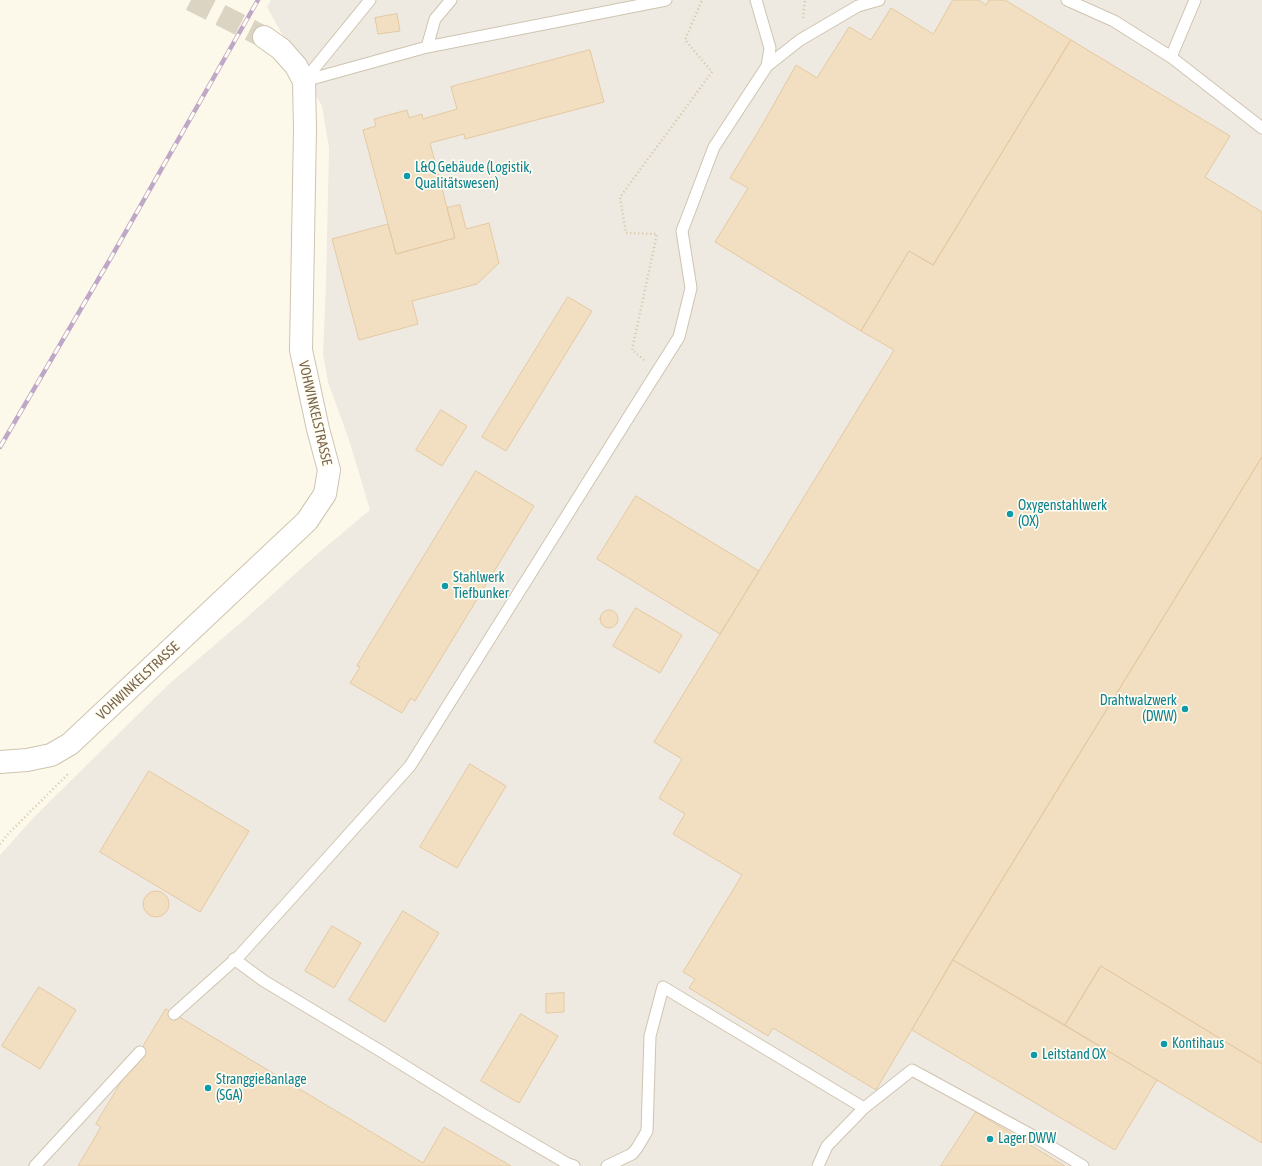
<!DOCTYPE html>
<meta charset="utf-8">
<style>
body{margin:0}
canvas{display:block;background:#fdf9ea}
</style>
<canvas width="1262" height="1166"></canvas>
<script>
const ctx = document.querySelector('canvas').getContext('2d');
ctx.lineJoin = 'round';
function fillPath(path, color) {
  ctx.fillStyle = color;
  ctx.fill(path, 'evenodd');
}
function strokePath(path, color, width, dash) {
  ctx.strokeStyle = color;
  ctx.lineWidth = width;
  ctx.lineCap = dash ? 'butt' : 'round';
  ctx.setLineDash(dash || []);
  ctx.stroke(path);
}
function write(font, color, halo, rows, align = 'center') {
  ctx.font = font + ' "Asap Condensed",sans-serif';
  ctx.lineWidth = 3.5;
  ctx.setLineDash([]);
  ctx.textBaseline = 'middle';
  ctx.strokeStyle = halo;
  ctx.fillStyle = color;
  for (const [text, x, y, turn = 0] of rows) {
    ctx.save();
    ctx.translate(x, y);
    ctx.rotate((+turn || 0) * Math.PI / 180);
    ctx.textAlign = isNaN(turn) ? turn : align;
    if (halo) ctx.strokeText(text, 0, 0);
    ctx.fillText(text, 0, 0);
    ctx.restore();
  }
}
fillPath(new Path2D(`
 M271 0H1262V1166H0V855L36 815 169 684 245 619 315 556 370 510 350 443 328 382 323 354 326 283 329 148 322 106 267 7Z`), '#eeeae2');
const building = new Path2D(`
 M953 0H979L986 5 989 0H1005L1071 40 933 265 909 251 861 331 715 242 748 188 730 178 761 127 796 65 817 78 849 27 871 40 891 8 933 34Z
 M397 14 400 31 378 34 375 18Z
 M1071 40 1230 136 1205 177 1262 212V457L953 960 876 1090 773 1028 768 1036 689 988 695 979 683 972 742 875 673 834 685 814 659 798 682 759 654 742 894 350 861 331 909 251 933 265Z
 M590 50 604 102 465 139 464 134 430 143 455 238 396 254 363 130 376 126 374 119 407 110 409 118 422 114 423 119 457 109 451 87Z
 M460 205 466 229 489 223 499 263 477 284 412 301 418 324 359 340 332 239 388 224 396 254 455 238 447 208Z
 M568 297 592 311 506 451 482 437Z
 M441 410 467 426 442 466 416 450Z
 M1262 457V1064L1101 966 1065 1025 953 960Z
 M476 471 534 506 415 701 411 698 402 713 350 683 360 667 357 666Z
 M636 496 759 571 720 634 597 559Z
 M636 608 682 635 660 673 613 646Z
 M600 619a9 9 0 1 1 18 0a9 9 0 1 1-18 0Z
 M470 764 506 786 457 868 420 847Z
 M149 771 249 831 200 912 100 852Z
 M143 904a13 13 0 1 1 26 0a13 13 0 1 1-26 0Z
 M403 911 439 933 385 1022 349 1000Z
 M332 926 361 943 334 988 305 971Z
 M953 960 1157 1080 1115 1150 912 1030Z
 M1101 966 1262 1064V1143L1065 1025Z
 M39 987 76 1010 40 1069 2 1046Z
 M564 993V1012L546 1013V994Z
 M166 1009 423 1163 444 1127 511 1166H78L101 1127 96 1124Z
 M521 1014 558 1036 519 1103 481 1081Z
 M976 1112 1065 1166H941Z`);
fillPath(building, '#f2dfc1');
strokePath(building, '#e5c9a2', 1);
strokePath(new Path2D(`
 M191 0 264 37`), '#dcd4c3', 22, [22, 11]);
const lane = new Path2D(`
 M756 0 770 48 767 66
 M1067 0 1114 21 1171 57
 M1195 0 1171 57 1262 128
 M427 47 435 19 451 0
 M304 81 427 47 666 0
 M304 81 370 0
 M234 959 264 981 379 1050 479 1112 568 1164 574 1166
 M174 1014 240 955 287 903 410 766 643 394 679 337 691 288 682 231 714 147 767 66 800 40 858 6 879 0
 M35 1166 140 1052
 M607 1166 632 1154 637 1148 647 1131 650 1036 663 987 864 1108
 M818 1166 827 1146 864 1108 912 1070 1035 1137 1083 1166`);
const street = new Path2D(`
 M0 762 27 760 51 755 70 744 307 521 325 494 329 470 318 429 301 350 305 129 304 81 296 66 281 49 264 37`);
strokePath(lane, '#cfc4af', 13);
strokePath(street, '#cfc4af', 24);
strokePath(new Path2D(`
 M803 18 805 0
 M644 360 632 350 657 234 626 233 620 197 712 72 685 40 702 0
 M0 844 9 833 69 773`), '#d8c3a4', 2.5, [1, 3]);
strokePath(lane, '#fff', 11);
strokePath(street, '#fff', 22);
const rail = new Path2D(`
 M0 447 109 261 258 0`);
strokePath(rail, '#bfa7c8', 4.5);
strokePath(rail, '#fffcf1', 3, [9]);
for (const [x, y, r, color] of [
 [407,176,4,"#0f9aa8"],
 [1010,514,4,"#0f9aa8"],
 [445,586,4,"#0f9aa8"],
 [1185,709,4,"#0f9aa8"],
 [1164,1044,4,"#0f9aa8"],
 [1034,1055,4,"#0f9aa8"],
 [208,1088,4,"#0f9aa8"],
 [990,1139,4,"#0f9aa8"]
]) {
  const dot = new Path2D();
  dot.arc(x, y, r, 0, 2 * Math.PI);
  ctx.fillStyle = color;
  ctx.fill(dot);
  strokePath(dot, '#fffcf1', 1.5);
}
write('14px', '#0d838f', '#fffcf1', [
 ["L&Q Gebäude (Logistik,",415,168],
 ["Qualitätswesen)",415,184],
 ["Oxygenstahlwerk",1018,506],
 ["(OX)",1018,522],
 ["Stahlwerk",453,578],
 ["Tiefbunker",453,594],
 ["Drahtwalzwerk",1177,701,"right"],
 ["(DWW)",1177,717,"right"],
 ["Kontihaus",1172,1044],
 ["Leitstand OX",1042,1055],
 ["Stranggießanlage",216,1080],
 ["(SGA)",216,1096],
 ["Lager DWW",998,1139]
], 'left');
write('14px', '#78654d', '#fffcf1', [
 ["VOHWINKELSTRASSE",315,413,77],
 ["VOHWINKELSTRASSE",138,681,-43]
]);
</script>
